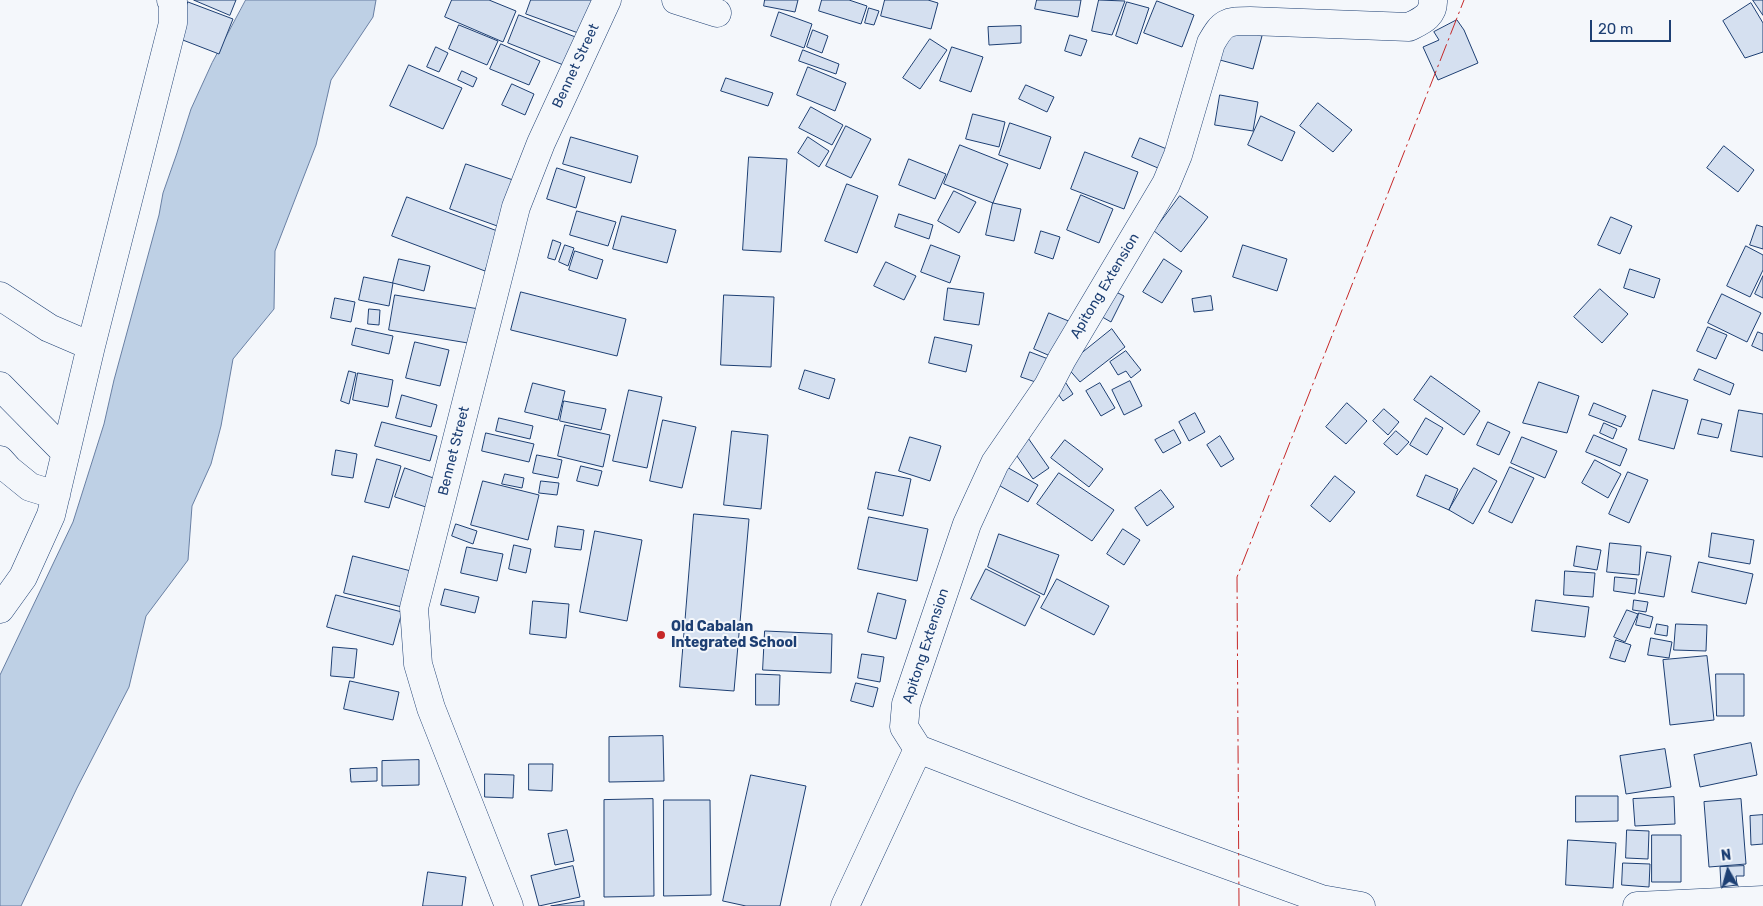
<!DOCTYPE html>
<style>
body{margin:0}
#map{position:relative;width:1763px;height:906px;overflow:hidden;background:#f4f7fb;font-family:Rubik,sans-serif}
canvas{display:block}
.north{position:absolute;left:1703px;top:846px;width:50px;height:50px;-webkit-text-stroke:4px #f4f7fb;paint-order:stroke;rotate:353deg;font-size:14px;font-weight:700;line-height:20px;text-align:center;color:#1d3f73}
.north::after{content:'';display:block;margin:auto;width:18px;height:22px;background:#1d3f73;clip-path:polygon(50% 0,100% 100%,50% 72%,0 100%)}
.scale{position:absolute;left:1590px;top:20px;width:81px;height:22px;box-sizing:border-box;border:2px solid #1d3f73;border-top:0;padding-left:6px;font-size:15px;line-height:18px;white-space:nowrap;color:#1d3f73;-webkit-text-stroke:4px #f4f7fb;paint-order:stroke}
</style>
<div id="map">
<canvas width="1763" height="906"></canvas>
<div class="north">N</div>
<div class="scale">20 m</div>
</div>
<script>
const ctx = document.querySelector('canvas').getContext('2d');
ctx.lineJoin = 'round';
function fillPath(path, color) {
  ctx.fillStyle = color;
  ctx.fill(path, 'evenodd');
}
function strokePath(path, color, width, dash) {
  ctx.strokeStyle = color;
  ctx.lineWidth = width;
  ctx.lineCap = dash ? 'butt' : 'round';
  ctx.setLineDash(dash || []);
  ctx.stroke(path);
}
function write(font, color, halo, rows, align = 'center') {
  ctx.font = font + ' Rubik,sans-serif';
  ctx.lineWidth = 4;
  ctx.setLineDash([]);
  ctx.textBaseline = 'middle';
  ctx.strokeStyle = halo;
  ctx.fillStyle = color;
  for (const [text, x, y, turn = 0] of rows) {
    ctx.save();
    ctx.translate(x, y);
    ctx.rotate((+turn || 0) * Math.PI / 180);
    ctx.textAlign = isNaN(turn) ? turn : align;
    if (halo) ctx.strokeText(text, 0, 0);
    ctx.fillText(text, 0, 0);
    ctx.restore();
  }
}
const water = new Path2D(`
 M246 0H376L373 17 331 80 316 145 275 251 274 309 233 359 221 426 211 464 192 506 188 560 146 616 129 687 77 788 21 906H0V675L73 522 104 424 114 380 159 215 163 193 177 153 191 109 212 63Z`);
fillPath(water, '#bed0e5');
strokePath(water, '#687fa3', 1);
const building = new Path2D(`
 M194 0H236L230 15Z
 M452 0H489L516 11 503 42 445 17Z
 M531 0H594L581 34 526 14Z
 M765 0H798L795 12 764 6Z
 M822 0H849L867 6 861 24 819 11Z
 M885 0H928L938 3 931 29 881 16Z
 M1037 0H1081L1078 17 1035 9Z
 M1099 0 1125 1 1112 35 1092 31Z
 M1753 0H1763V15Z
 M1157 1 1194 15 1182 47 1144 33Z
 M188 2 233 19 219 54 175 37Z
 M1127 2 1149 8 1137 44 1116 36Z
 M1751 3 1763 23V52L1745 58 1723 21Z
 M869 8 879 11 874 25 865 23Z
 M779 12 812 24 804 48 771 36Z
 M519 15 578 38 566 66 508 43Z
 M1457 20 1464 30 1478 63 1438 80 1423 47 1439 40 1434 32Z
 M459 25 498 41 487 65 449 49Z
 M1021 26V43L989 45 988 27Z
 M1229 27 1262 36 1253 69 1220 60Z
 M813 30 828 36 822 53 807 47Z
 M1070 35 1087 40 1081 56 1065 51Z
 M930 39 947 50 920 89 903 78Z
 M501 44 540 61 529 85 490 69Z
 M436 47 448 53 439 72 427 67Z
 M952 47 983 57 971 92 940 81Z
 M803 50 839 64 836 74 799 61Z
 M409 65 462 88 443 129 390 106Z
 M808 67 846 83 835 111 797 95Z
 M462 71 477 78 473 87 458 80Z
 M726 78 773 93 768 106 721 91Z
 M512 84 534 94 525 115 502 105Z
 M1026 85 1054 97 1047 112 1019 99Z
 M1220 95 1258 102 1253 131 1215 125Z
 M1318 103 1352 130 1333 152 1300 126Z
 M811 107 843 125 832 145 799 128Z
 M973 114 1005 122 999 147 966 139Z
 M1261 116 1295 132 1282 161 1248 145Z
 M1010 123 1051 137 1040 169 999 155Z
 M846 126 871 139 851 178 826 166Z
 M571 137 638 156 631 183 563 164Z
 M808 137 829 151 819 167 798 153Z
 M1140 138 1174 152 1165 171 1132 157Z
 M960 145 1008 164 993 203 944 184Z
 M1724 146 1754 170 1738 192 1707 168Z
 M1085 152 1138 172 1124 209 1071 189Z
 M749 157 787 159 781 252 743 250Z
 M909 159 946 174 935 199 899 185Z
 M466 164 516 181 500 227 450 209Z
 M557 168 585 177 576 208 547 199Z
 M847 184 878 196 857 253 825 241Z
 M954 191 976 202 959 233 938 221Z
 M1081 195 1113 209 1099 243 1067 230Z
 M1180 196 1208 217 1181 252 1154 231Z
 M407 197 500 232 485 271 392 236Z
 M993 203 1021 209 1014 241 986 235Z
 M577 211 616 222 608 246 570 235Z
 M899 214 933 225 929 239 895 227Z
 M622 216 676 230 667 263 613 249Z
 M1611 217 1632 226 1620 254 1598 245Z
 M1757 225 1763 227V249L1750 245Z
 M1041 231 1060 237 1053 259 1035 253Z
 M553 240 561 243 555 260 548 258Z
 M565 245 574 248 568 266 559 262Z
 M931 245 960 256 950 283 921 272Z
 M1243 245 1287 259 1277 291 1233 277Z
 M1746 246 1763 255V270L1750 297 1727 286Z
 M575 251 603 260 597 279 569 270Z
 M399 259 430 266 424 291 393 283Z
 M1164 259 1182 271 1162 303 1143 292Z
 M886 262 916 276 904 300 874 286Z
 M1630 269 1660 279 1654 298 1624 288Z
 M1763 276V298L1755 294Z
 M364 277 393 283 389 306 359 300Z
 M948 288 984 293 979 325 944 320Z
 M1110 289 1124 296 1111 322 1097 314Z
 M1600 289 1628 314 1602 343 1574 317Z
 M521 292 626 319 617 356 511 330Z
 M1722 294 1761 313 1747 342 1708 323Z
 M395 295 479 309 474 344 389 330Z
 M724 295 774 297 771 367 721 365Z
 M1211 296 1213 310 1194 312 1192 299Z
 M335 298 355 302 351 322 331 318Z
 M369 309 380 310 379 325 368 324Z
 M1049 313 1071 322 1055 358 1034 349Z
 M1708 327 1727 335 1716 359 1697 351Z
 M356 328 393 336 389 354 352 345Z
 M1112 329 1125 347 1080 382 1066 366Z
 M1758 332 1763 334V351L1752 346Z
 M935 337 972 345 966 372 929 363Z
 M415 342 449 350 440 386 406 378Z
 M1126 351 1141 370 1131 378 1126 371 1118 375 1110 362Z
 M1030 352 1056 362 1047 386 1021 377Z
 M1699 369 1734 384 1730 395 1694 380Z
 M805 370 835 379 829 399 799 389Z
 M349 371 356 373 349 404 341 401Z
 M358 373 393 380 388 407 353 400Z
 M1431 376 1480 411 1464 435 1414 400Z
 M1062 377 1073 394 1063 401 1051 384Z
 M1130 381 1142 406 1124 415 1112 390Z
 M1539 382 1579 396 1567 433 1523 423Z
 M533 383 565 391 558 420 525 412Z
 M1100 383 1115 408 1101 416 1086 391Z
 M629 390 662 397 647 468 613 461Z
 M1653 390 1688 400 1674 449 1639 440Z
 M402 395 437 405 431 427 396 418Z
 M564 401 606 409 601 430 560 421Z
 M1347 403 1367 421 1346 444 1326 427Z
 M1594 403 1626 416 1621 427 1589 415Z
 M1384 409 1399 422 1388 435 1373 421Z
 M1739 410 1763 414V457L1731 451Z
 M1195 413 1205 432 1189 441 1179 422Z
 M499 418 533 426 530 439 496 431Z
 M1426 418 1443 428 1427 455 1410 445Z
 M1702 419 1722 424 1718 438 1698 434Z
 M663 420 696 427 682 488 650 481Z
 M382 422 437 436 430 461 375 446Z
 M1488 422 1510 432 1499 455 1477 445Z
 M1604 423 1617 429 1613 439 1600 433Z
 M565 425 610 435 603 467 558 456Z
 M1174 430 1181 443 1163 453 1155 440Z
 M732 431 768 435 761 509 724 505Z
 M1396 431 1409 442 1397 455 1384 444Z
 M486 433 534 444 529 462 482 451Z
 M1026 435 1049 468 1033 479 1010 446Z
 M1594 435 1627 449 1620 466 1586 452Z
 M1220 436 1234 459 1221 467 1207 445Z
 M910 437 941 446 930 481 899 471Z
 M1522 437 1557 451 1545 478 1511 463Z
 M1065 440 1103 469 1089 487 1051 458Z
 M336 450 357 454 353 478 332 475Z
 M537 455 562 460 558 478 533 473Z
 M377 459 401 466 389 508 365 502Z
 M1595 460 1621 474 1608 498 1582 483Z
 M581 466 602 471 598 486 577 481Z
 M1005 466 1038 485 1028 502 995 483Z
 M1510 467 1534 478 1512 523 1489 512Z
 M405 468 439 480 429 508 395 497Z
 M1474 468 1497 481 1473 524 1449 510Z
 M876 472 911 479 903 516 868 509Z
 M1628 472 1648 480 1629 523 1609 514Z
 M1059 473 1114 510 1092 541 1037 504Z
 M505 474 524 478 522 488 502 484Z
 M1426 475 1458 489 1449 510 1417 496Z
 M1335 476 1355 492 1330 522 1311 506Z
 M483 481 539 495 528 540 471 525Z
 M541 481 559 483 557 495 539 493Z
 M1161 490 1174 507 1147 526 1135 508Z
 M694 514 749 519 734 691 680 687Z
 M869 517 928 529 917 581 858 569Z
 M456 524 477 531 473 544 452 536Z
 M558 526 584 530 581 550 555 547Z
 M1123 529 1140 540 1124 565 1107 554Z
 M595 531 642 540 627 621 580 612Z
 M1712 533 1754 540 1750 564 1709 557Z
 M999 534 1059 555 1044 595 988 567Z
 M1610 543 1641 546 1639 575 1607 572Z
 M514 545 531 549 526 573 509 569Z
 M1577 546 1601 550 1597 570 1574 566Z
 M467 547 503 554 497 581 461 573Z
 M1647 552 1671 556 1664 597 1639 593Z
 M353 556 411 571 402 607 344 593Z
 M1699 562 1753 574 1746 604 1692 592Z
 M986 569 1040 596 1025 626 971 599Z
 M1565 571 1595 573 1593 597 1564 595Z
 M1615 577 1637 579 1635 594 1614 591Z
 M1057 579 1109 606 1094 635 1041 608Z
 M445 589 479 597 475 613 441 605Z
 M878 593 906 600 896 639 868 632Z
 M336 595 402 612 393 645 327 627Z
 M1536 600 1589 607 1585 637 1532 631Z
 M1634 600 1648 602 1646 612 1633 610Z
 M533 601 569 604 566 638 530 634Z
 M1627 610 1638 614 1625 642 1614 637Z
 M1639 613 1653 617 1650 628 1636 625Z
 M1657 624 1668 626 1667 636 1655 634Z
 M1676 624 1707 625 1706 651 1674 650Z
 M765 631 832 634 831 673 763 670Z
 M1651 638 1672 642 1669 658 1648 655Z
 M1616 640 1631 645 1625 662 1610 658Z
 M333 647 357 649 354 678 331 676Z
 M862 654 884 657 880 682 858 678Z
 M1707 656 1714 720 1670 725 1663 660Z
 M756 674 780 675 779 705H756Z
 M1716 674H1744V716H1717Z
 M350 681 399 692 393 720 344 709Z
 M856 683 878 688 873 707 851 701Z
 M663 736 664 781 609 782V737Z
 M1751 743 1757 775 1700 787 1694 755Z
 M1665 749 1671 787 1626 794 1620 756Z
 M419 760V785L382 786V761Z
 M529 764H553L552 791 529 790Z
 M377 768V781L351 782 350 769Z
 M485 774 514 775 513 798 485 797Z
 M751 775 806 786 780 906H746L723 901Z
 M1576 796H1618V821L1576 822Z
 M1674 797 1675 824 1635 826 1633 799Z
 M653 799 654 896 604 897V800Z
 M1741 799 1746 864 1709 867 1704 802Z
 M664 800H710L711 895 664 896Z
 M1763 815V844L1751 845 1750 816Z
 M567 830 574 861 555 865 548 834Z
 M1627 830 1649 831 1648 859 1626 858Z
 M1652 835H1681V882H1652Z
 M1568 840 1616 843 1613 888 1566 885Z
 M1623 863 1650 864 1649 887 1622 885Z
 M573 866 580 897 539 906 531 876Z
 M1744 866V876H1736L1737 885 1721 887 1720 867Z
 M428 872 466 877 462 906H423Z
 M584 901V906H551Z`);
fillPath(building, '#d5e0f0');
strokePath(building, '#1d3f73', 1);
const minor = new Path2D(`
 M676 0 717 13
 M0 296 49 328 91 346
 M0 386 65 452
 M0 460 9 470 30 487 56 495
 M0 609 23 577 51 515 91 346 173 23V2L171 0
 M509 906 431 708 418 664 414 608 516 207 541 143 607 0
 M845 906 918 749
 M1361 906 1321 899 1084 813 918 749 904 727 906 704 967 524 995 463 1048 386 1062 359 1166 184 1178 155 1211 43C1223 22 1226 21 1250 21L1409 27C1421 21 1434 16 1433 0
 M1637 906 1763 900`);
strokePath(minor, '#1d3f73', 29);
strokePath(minor, '#f4f7fb', 28);
strokePath(new Path2D(`
 M1239 906 1237 577 1464 0`), '#c62828', 1, [18, 4, 2.5, 4]);
for (const [x, y, r, color] of [
 [661,635,5,"#c62828"]
]) {
  const dot = new Path2D();
  dot.arc(x, y, r, 0, 2 * Math.PI);
  ctx.fillStyle = color;
  ctx.fill(dot);
  strokePath(dot, '#f4f7fb', 2);
}
write('14px', '#1d3f73', '#f4f7fb', [
 ["Bennet Street",576,66,-65],
 ["Apitong Extension",1105,286,-59],
 ["Bennet Street",454,451,-76],
 ["Apitong Extension",926,646,-72]
]);
write('bold 14px', '#1d3f73', '#f4f7fb', [
 ["Old Cabalan",671,627],
 ["Integrated School",671,643]
], 'left');
</script>
